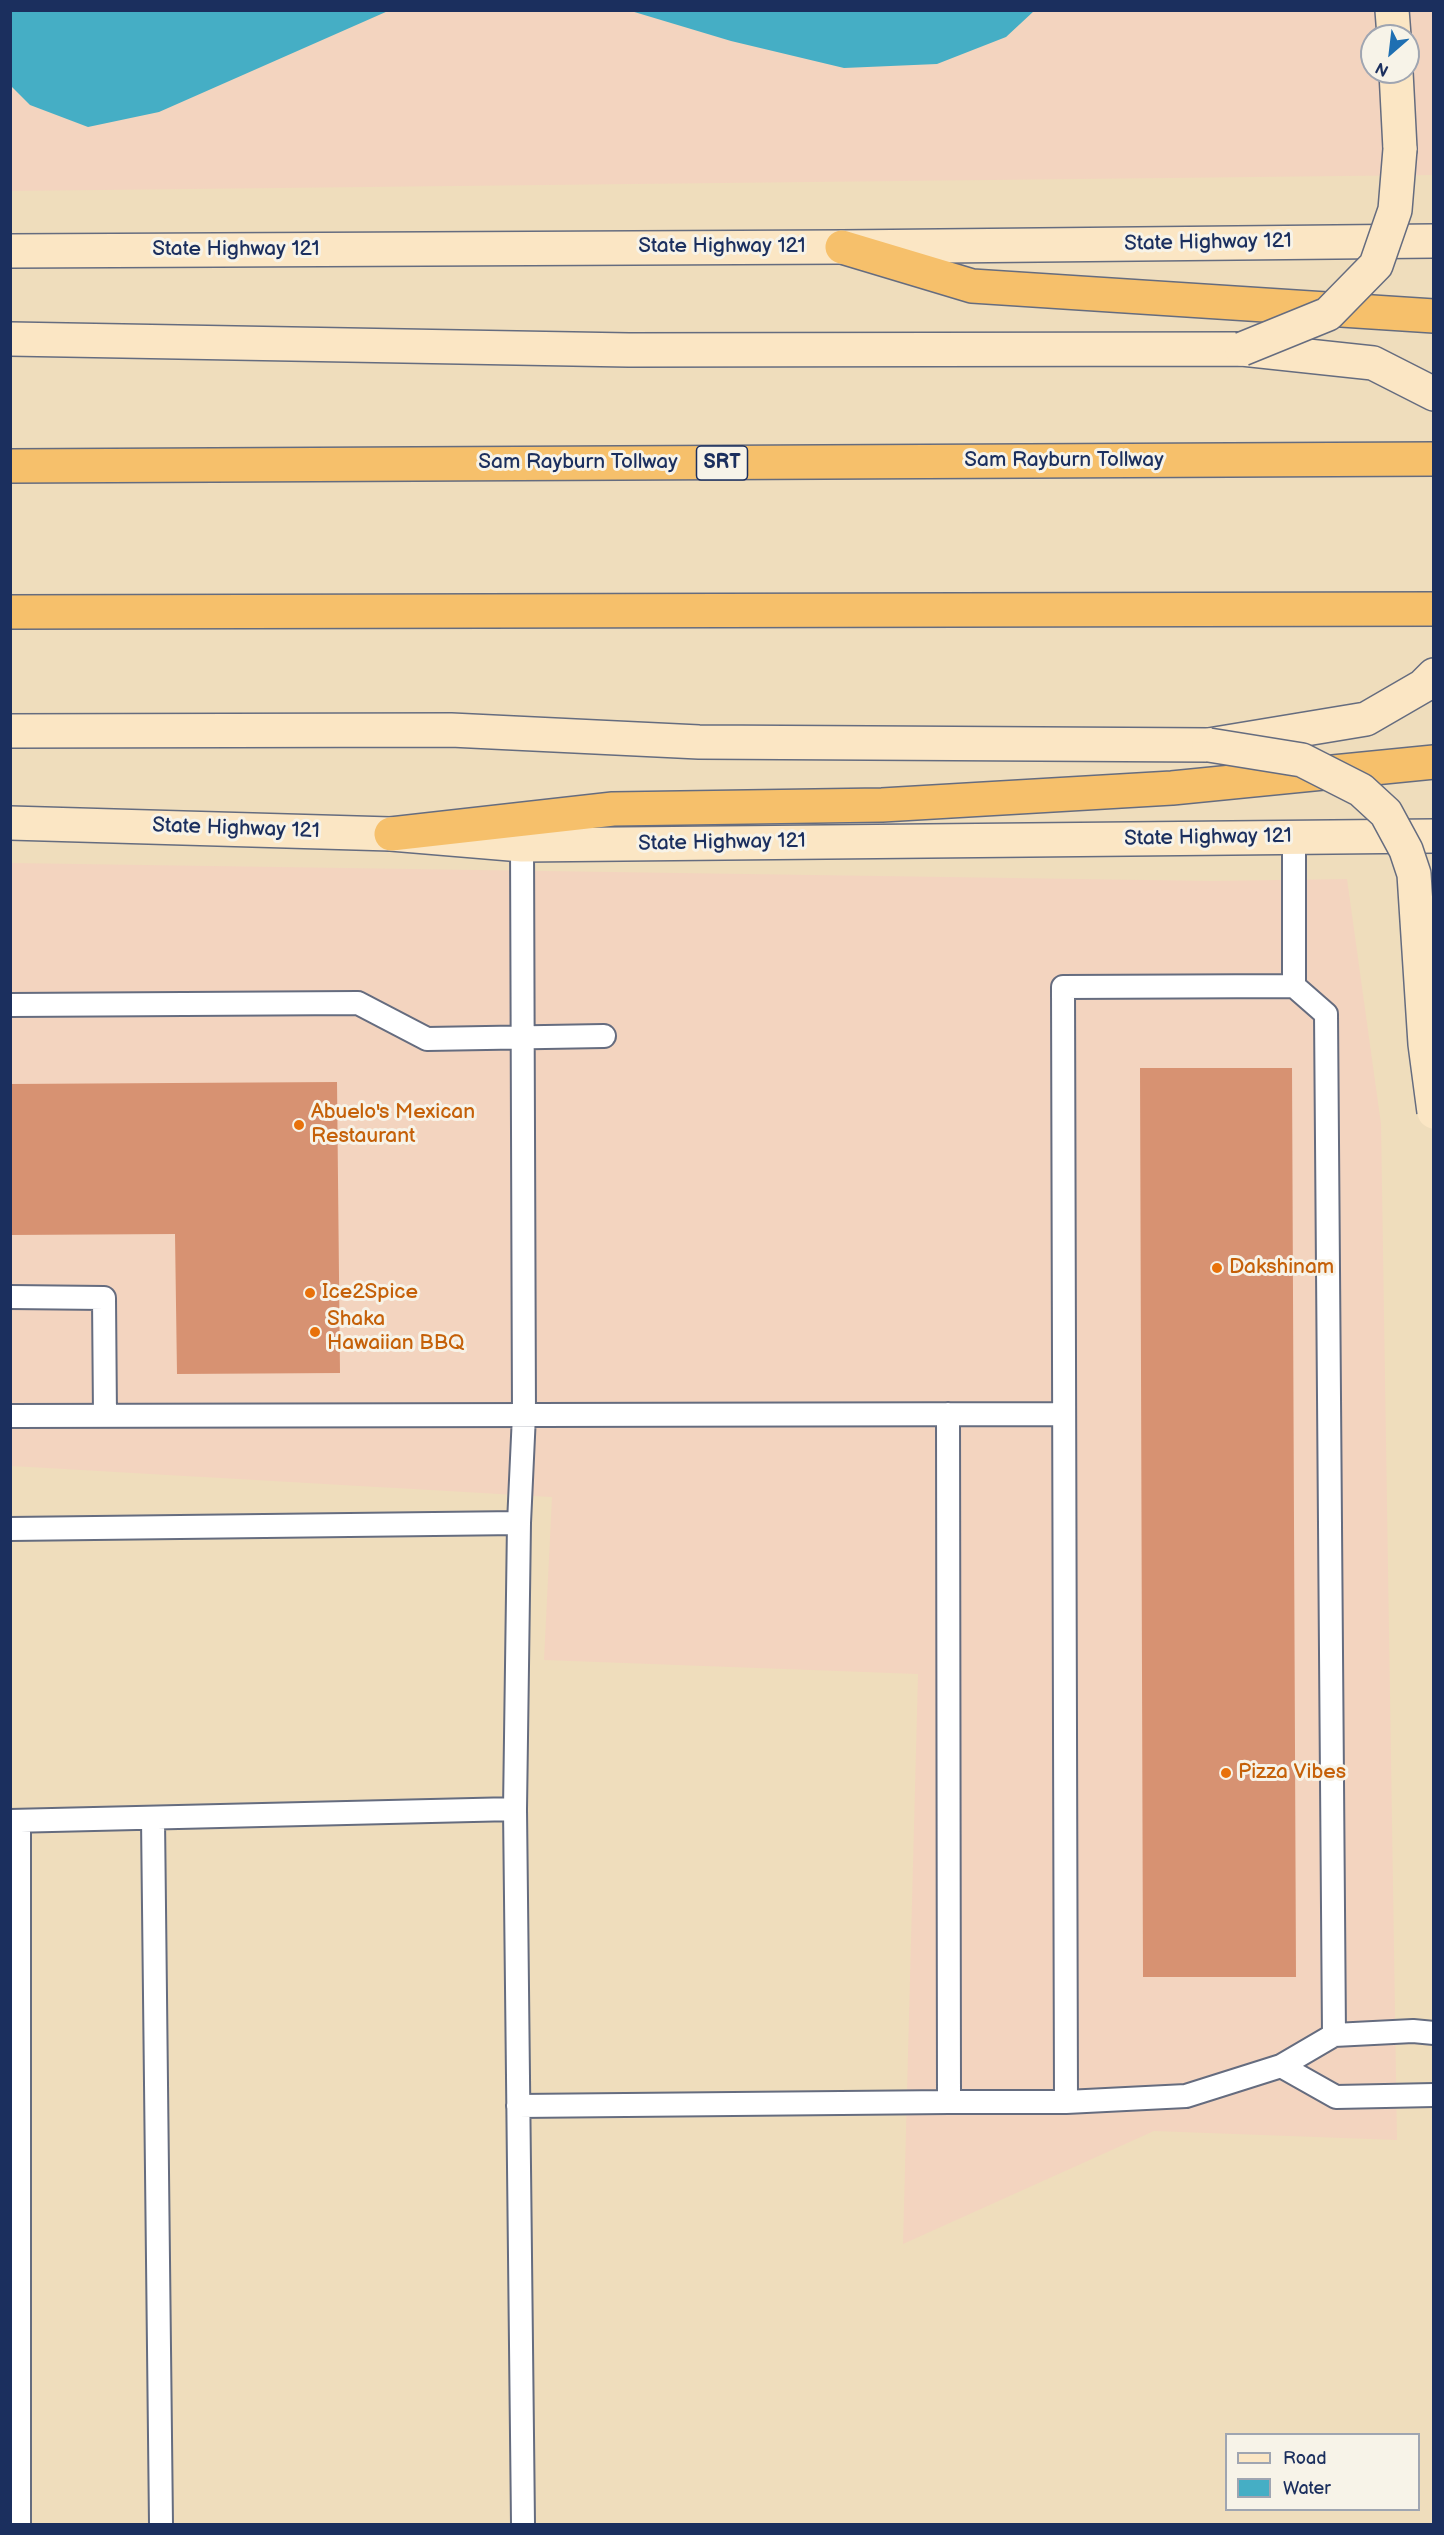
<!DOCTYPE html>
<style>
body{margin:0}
#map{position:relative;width:1444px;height:2535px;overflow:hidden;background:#efddbc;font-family:"Balsamiq Sans",sans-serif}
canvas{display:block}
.frame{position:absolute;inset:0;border:12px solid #1b2f5e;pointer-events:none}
.legend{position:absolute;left:1225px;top:2433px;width:195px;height:78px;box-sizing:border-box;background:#f7f3e8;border:2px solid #9fa5b1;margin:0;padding:8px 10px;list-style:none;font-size:18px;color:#1b2f5e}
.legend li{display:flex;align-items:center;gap:12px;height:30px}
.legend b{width:30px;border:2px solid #9fa5b1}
.north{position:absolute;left:1360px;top:24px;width:60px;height:60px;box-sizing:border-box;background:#f7f3e8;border:2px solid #9fa5b1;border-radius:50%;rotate:208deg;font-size:16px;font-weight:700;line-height:24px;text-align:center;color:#1b2f5e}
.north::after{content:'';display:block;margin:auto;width:21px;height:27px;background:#1f6fb2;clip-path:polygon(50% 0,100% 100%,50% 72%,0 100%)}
</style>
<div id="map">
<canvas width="1444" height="2535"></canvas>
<div class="frame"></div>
<ul class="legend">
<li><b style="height:8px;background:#fbe6c4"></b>Road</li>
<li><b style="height:16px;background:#45aec5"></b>Water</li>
</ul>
<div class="north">N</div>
</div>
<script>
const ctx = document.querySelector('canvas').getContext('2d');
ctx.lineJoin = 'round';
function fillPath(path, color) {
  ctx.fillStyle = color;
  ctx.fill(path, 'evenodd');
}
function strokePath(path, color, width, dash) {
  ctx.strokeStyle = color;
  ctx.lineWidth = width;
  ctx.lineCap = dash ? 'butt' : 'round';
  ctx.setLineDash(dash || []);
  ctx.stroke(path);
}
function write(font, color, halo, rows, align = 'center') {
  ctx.font = font + ' "Balsamiq Sans",sans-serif';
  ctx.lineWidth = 6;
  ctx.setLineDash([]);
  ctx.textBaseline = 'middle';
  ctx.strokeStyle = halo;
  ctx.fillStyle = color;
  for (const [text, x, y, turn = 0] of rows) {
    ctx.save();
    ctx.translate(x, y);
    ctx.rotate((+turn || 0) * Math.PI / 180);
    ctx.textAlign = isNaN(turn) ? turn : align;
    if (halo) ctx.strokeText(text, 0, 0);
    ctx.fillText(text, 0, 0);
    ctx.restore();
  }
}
fillPath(new Path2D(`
 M10 11H1433V175L11 191ZM1372 36H1408V72H1372Z
 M10 863 1212 881 1347 879 1381 1124 1397 2140 1154 2131 903 2244 918 1674 544 1660 552 1497 11 1466Z`), '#f3d4bf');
fillPath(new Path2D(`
 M10 11 11 10 388 11 159 112 88 127 30 105 11 86Z
 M631 11 1034 10V11L1006 37 937 64 844 68 731 41Z`), '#45aec5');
fillPath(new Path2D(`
 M1140 1068H1292L1296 1977H1143Z
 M337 1082 340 1373 177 1374 175 1234 10 1235V1084Z`), '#d79272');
const service = new Path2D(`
 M1294 986 1326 1014 1334 2035
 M10 1005 358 1003 427 1039 604 1036
 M10 1297 104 1298 105 1416
 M948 1414 949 2102H1066L1186 2096 1281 2066 1334 2035 1413 2031 1434 2033
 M10 1416 1064 1414
 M519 1523 524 1415 522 845
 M10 1529 519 1523 515 1809
 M153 1819 161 2524
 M10 1821 515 1809 523 2524
 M1281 2066 1336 2097 1434 2095
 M1066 2102 1063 987 1294 986V837
 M518 2106 949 2102
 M19 2524V1822`);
const secondary = new Path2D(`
 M1392 10 1394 36
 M1396 72 1400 149
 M10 251 842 247 1434 241
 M10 339 629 350 1242 349 1373 363 1434 394
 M10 731 451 730 699 742 1209 745 1366 719 1423 686 1434 675
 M10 823 391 834 522 845 1434 836`);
const motorway = new Path2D(`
 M842 247 972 286 1434 316
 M10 466 1434 459
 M10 612 1434 609
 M391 834 613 809 882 805 1172 788 1434 762`);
strokePath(service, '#656c7f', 26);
strokePath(secondary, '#656c7f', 36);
strokePath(motorway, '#656c7f', 36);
strokePath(service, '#fff', 22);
strokePath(secondary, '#fbe6c4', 33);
strokePath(motorway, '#f6c06b', 33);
const secondaryBridge = new Path2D(`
 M1242 349 1328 314 1376 265 1395 210 1400 149
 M1209 745 1302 760 1361 790 1386 813 1406 850 1414 874 1425 1044 1434 1112`);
strokePath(secondaryBridge, '#656c7f', 36, []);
strokePath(secondaryBridge, '#fbe6c4', 33);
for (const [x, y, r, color] of [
 [299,1125,6,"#e8710a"],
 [1217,1268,6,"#e8710a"],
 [310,1293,6,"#e8710a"],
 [315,1332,6,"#e8710a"],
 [1226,1773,6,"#e8710a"]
]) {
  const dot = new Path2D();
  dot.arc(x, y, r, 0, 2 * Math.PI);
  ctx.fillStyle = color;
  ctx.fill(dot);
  strokePath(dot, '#f7f3e8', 2);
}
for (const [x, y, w] of [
 [722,463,51]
]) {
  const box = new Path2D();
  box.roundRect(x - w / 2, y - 17, w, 34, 4.5);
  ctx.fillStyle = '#f7f3e8';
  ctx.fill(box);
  strokePath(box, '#1b2f5e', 1.5);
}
write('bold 20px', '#1b2f5e', null, [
 ["SRT",722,463]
]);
write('21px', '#1b2f5e', '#f7f3e8', [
 ["State Highway 121",1208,243,-1],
 ["State Highway 121",722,247],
 ["State Highway 121",236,250],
 ["Sam Rayburn Tollway",1064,461],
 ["Sam Rayburn Tollway",578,463],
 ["State Highway 121",236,829,2],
 ["State Highway 121",1208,838,-1],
 ["State Highway 121",722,843,-1]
]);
write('21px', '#c56008', '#f7f3e8', [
 ["Abuelo's Mexican",311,1113],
 ["Restaurant",311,1137],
 ["Dakshinam",1229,1268],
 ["Ice2Spice",322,1293],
 ["Shaka",327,1320],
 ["Hawaiian BBQ",327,1344],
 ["Pizza Vibes",1238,1773]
], 'left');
</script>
